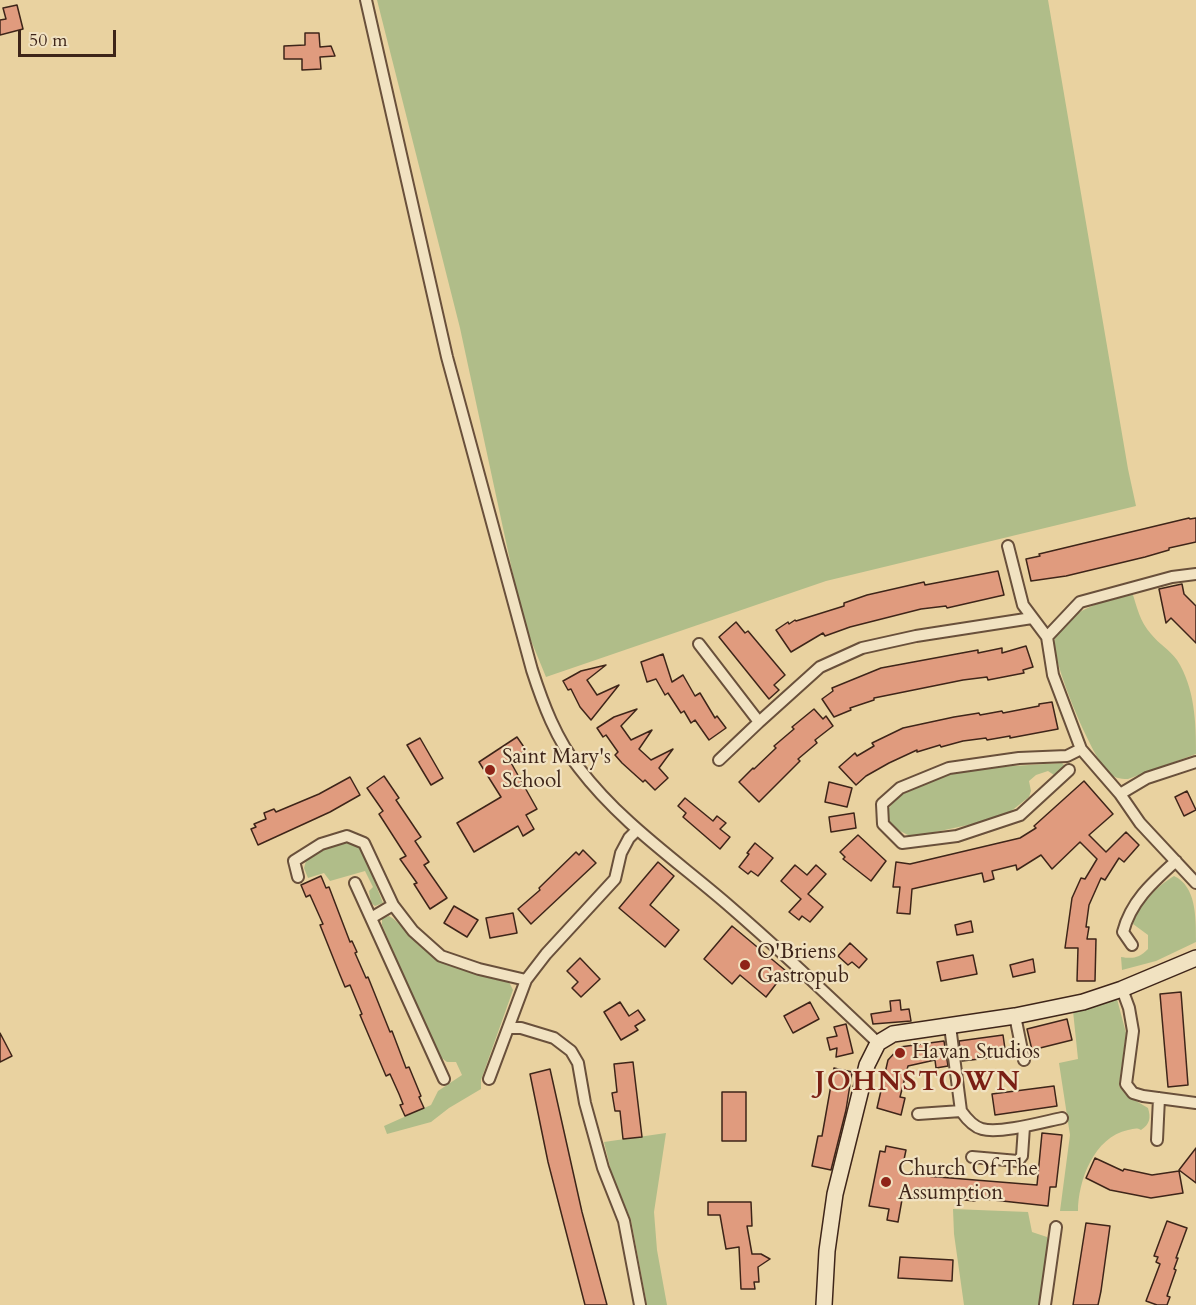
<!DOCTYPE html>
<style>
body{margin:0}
#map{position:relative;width:1196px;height:1305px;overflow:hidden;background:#e9d2a0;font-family:Cardo,serif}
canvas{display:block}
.scale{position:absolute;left:18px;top:30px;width:98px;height:27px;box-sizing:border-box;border:3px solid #3e2519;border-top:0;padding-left:8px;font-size:18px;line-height:21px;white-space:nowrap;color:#3e2519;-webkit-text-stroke:4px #f1e2c1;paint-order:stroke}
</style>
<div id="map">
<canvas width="1196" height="1305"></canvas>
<div class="scale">50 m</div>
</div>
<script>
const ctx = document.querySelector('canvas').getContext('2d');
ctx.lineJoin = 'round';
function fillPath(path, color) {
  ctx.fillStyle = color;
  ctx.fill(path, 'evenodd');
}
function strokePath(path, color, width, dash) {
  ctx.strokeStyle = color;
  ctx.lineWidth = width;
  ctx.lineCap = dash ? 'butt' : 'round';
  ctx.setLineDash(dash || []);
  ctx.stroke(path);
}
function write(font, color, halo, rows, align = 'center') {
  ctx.font = font + ' Cardo,serif';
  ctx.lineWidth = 4.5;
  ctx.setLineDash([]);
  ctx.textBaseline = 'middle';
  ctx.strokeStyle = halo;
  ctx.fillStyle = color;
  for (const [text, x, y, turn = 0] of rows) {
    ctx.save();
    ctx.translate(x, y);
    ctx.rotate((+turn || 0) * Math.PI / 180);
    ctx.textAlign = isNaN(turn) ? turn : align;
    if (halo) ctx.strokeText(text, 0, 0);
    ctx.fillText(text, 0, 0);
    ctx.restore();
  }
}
fillPath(new Path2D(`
 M377 0H1048L1128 469 1136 506 826 581 546 677 523 621 460 328Z
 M1132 592C1137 607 1140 622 1151 634 1159 644 1170 650 1177 660 1195 688 1196 723 1196 754L1128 779C1119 779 1114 778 1108 772 1092 757 1049 657 1055 637 1064 611 1109 600 1132 592Z
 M1062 763 1066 767 1057 777 1048 771 1036 775 1029 781 1031 791 1029 797 1006 815 991 820 912 837 894 828 887 817 889 808 898 796 948 775 969 770 1013 766Z
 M347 842 357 845 362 850 383 903 375 906 371 903 369 891 373 887 365 871 330 881 324 873 308 878 304 868 306 861 324 850Z
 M1174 876C1196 886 1196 916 1196 942L1156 961 1122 970 1121 957C1133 959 1139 958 1148 949V935L1133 924C1139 905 1157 886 1174 876Z
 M389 916C402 923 410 939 422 948 450 969 476 973 509 982L513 990 481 1080V1089L449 1108 431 1122 387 1134 384 1126 431 1105 438 1091 462 1075 456 1062H447L439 1056 382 925V918Z
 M1117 999 1126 1033 1119 1086 1126 1095 1148 1108C1151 1118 1150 1124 1141 1130 1136 1127 1134 1129 1128 1130 1094 1137 1078 1181 1078 1211H1060L1070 1135 1059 1063 1078 1059 1073 1011Z
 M666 1133 654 1212 657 1250 667 1305H647L631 1220 612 1175 604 1142Z
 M953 1209 1028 1212 1032 1232 1047 1237 1050 1250 1040 1305H964L954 1234Z`), '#b0bd89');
const building = new Path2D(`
 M17 5 23 29 0 35V20L6 19 3 8Z
 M305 33H319L320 47 331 46 335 56 320 57 321 69 302 70V59H284V46L305 45Z
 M1189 518 1190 519 1196 518V542L1169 548V550L1145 557 1066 576 1031 581 1026 559 1040 556 1039 554Z
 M998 571 1004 595 947 608 946 606 921 609 850 627 825 636 823 633 791 652 776 630 788 622 789 624 795 620 796 621 844 606V603L867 595 924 582 925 585Z
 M1182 584 1184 594 1196 606V643L1171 618 1166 623 1159 589Z
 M736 622 745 633 748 631 785 675 774 685 779 690 769 699 719 637Z
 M1026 646 1033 667 1023 670 1024 673 988 680 987 677 963 680 874 698V700L850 708 851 710 834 717 822 699 833 691 832 688 881 668 978 650V653L1002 648V653Z
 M663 654 672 682 683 675 695 696 700 693 715 718 717 716 726 728 709 740 695 720 691 723 684 711 681 713 668 693 665 695 656 679 647 682 641 662Z
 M606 665 587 680 597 695 619 685 591 720 580 707 571 689 568 690 563 681 581 671Z
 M1052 702 1058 729 1010 738V736L987 740 986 738 963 741 941 747 940 745 917 752V750L889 763 866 776 856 785 839 767 855 753 857 756 874 746 872 743 903 728 954 717 979 713 980 715 1002 711 1003 713 1039 706V704Z
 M637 709 621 726 631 740 652 730 639 749 651 760 673 749 659 768 668 778 655 790 645 780 643 782 622 763 615 755 618 752 606 735 603 737 597 728 614 717Z
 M814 709 823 719 826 716 833 726 815 740 817 743 798 759 800 761 759 802 739 782 753 768 754 769 776 748 774 746 794 729 792 727Z
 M517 737 526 750 510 761 537 809 526 815 534 829 523 836 518 826 474 852 457 823 501 797 479 762Z
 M420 738 443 778 431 785 407 745Z
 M384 776 399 798 396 800 421 837 415 841 429 862 424 865 447 898 430 909 414 884 417 883 400 859 406 856 379 814 383 811 367 788Z
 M350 777 360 795 330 812 258 845 251 829 256 827 254 824 266 819 264 813 274 809 276 812 319 794Z
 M1084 781 1113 814 1089 835 1106 852 1126 832 1139 845 1124 862 1119 858 1105 880 1101 878 1089 905 1086 927H1089L1087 939H1096L1095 981H1077L1078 948H1065L1072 898 1081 878 1085 879 1097 859 1080 842 1052 869 1041 855 1017 870 1016 865 992 871 994 879 984 882 982 873 912 889 910 914 897 913 900 887H893L896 862 910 864 1020 838 1036 828 1034 826Z
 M829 782 852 788 847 807 825 802Z
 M1187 791 1196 810 1184 816 1175 797Z
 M685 798 713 821 717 816 726 823 720 829 730 837 720 849 683 817 686 813 678 806Z
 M854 813 856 828 831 832 829 817Z
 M858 835 886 861 871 881 843 859 845 857 840 852Z
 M755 843 773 858 758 876 751 871 748 874 739 867 749 854 747 853Z
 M583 850 596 863 531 924 518 909 540 890 539 888 576 852 579 855Z
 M658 862 674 876 650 905 679 930 665 947 619 908Z
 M795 865 807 875 816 865 826 874 808 894 823 907 810 922 802 916 799 920 789 912 801 899 781 881Z
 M321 876 326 888 329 887 350 942 352 941 357 952 355 953 366 978 368 977 390 1032 392 1031 406 1068 409 1067 421 1096 419 1097 424 1108 405 1116 400 1105 403 1104 399 1094 390 1074 386 1076 360 1015 362 1014 350 985 345 987 340 975 320 925 323 924 310 895 306 897 301 885Z
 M454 906 478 920 467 937 444 923Z
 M513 913 517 933 490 938 486 918Z
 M971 921 973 932 957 935 955 925Z
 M732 926 786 971 766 997 740 975 732 984 704 959Z
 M850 943 867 959 859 968 852 962 848 965 838 956Z
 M973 955 977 974 941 981 937 962Z
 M580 958 600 979 581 997 572 988 578 982 567 971Z
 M1033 959 1035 972 1013 977 1010 965Z
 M1181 992 1188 1085 1168 1087 1160 994Z
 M900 1000 901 1010 909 1009 911 1021 873 1024 871 1014 891 1011 890 1001Z
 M620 1002 629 1016 638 1010 645 1020 635 1026 638 1030 621 1040 604 1012Z
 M810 1002 819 1019 793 1033 784 1016Z
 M1067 1019 1072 1040 1032 1050 1027 1029Z
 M846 1024 853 1053 836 1057 837 1048 830 1050 827 1038 837 1036 834 1027Z
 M0 1033 12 1056 0 1062Z
 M1003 1035 1006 1056 962 1061 959 1041Z
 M944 1041 948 1066 936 1068 935 1060 908 1066 900 1097 905 1098 901 1115 877 1108 888 1060 900 1047Z
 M633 1062 642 1137 623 1139 620 1111H615L612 1093 617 1092 614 1064Z
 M834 1068 852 1072 846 1110 831 1170 812 1166 818 1136H822Z
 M550 1069 582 1212 607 1305H585L548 1162 530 1074Z
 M1054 1086 1057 1106 995 1115 992 1094Z
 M722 1092H746V1141H722Z
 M1042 1133 1062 1135 1056 1187H1050L1048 1206 975 1198V1201L903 1194 898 1222 887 1220 889 1209 869 1206 880 1151 885 1152 886 1146 906 1150 901 1174 1037 1185Z
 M1196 1148V1183L1179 1170Z
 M1095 1158 1123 1171 1124 1169 1152 1175 1179 1171 1183 1193 1151 1198 1110 1190 1086 1178Z
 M708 1202H751L752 1226H747L752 1254H761L770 1259 758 1267 759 1282H754L755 1289H741L739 1247 726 1249 720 1215H708Z
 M1167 1221 1187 1228 1176 1258H1178L1174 1269 1176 1270 1167 1296 1170 1297 1167 1305H1157L1146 1301 1160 1264 1156 1262 1158 1257 1154 1256Z
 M1086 1223 1110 1226 1101 1291 1098 1305H1073Z
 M900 1257 953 1260 952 1281 898 1278Z`);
fillPath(building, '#e09b7e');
strokePath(building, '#3e2519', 1.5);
const street = new Path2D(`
 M366 0 447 357 532 670C543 704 556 739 579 768 620 822 676 860 727 904 779 949 829 996 878 1043
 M1008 546 1023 605 1047 637 1053 675 1081 749 1120 794 1140 823 1196 883
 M1047 637 1080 602 1172 577 1196 574
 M699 644 759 722 820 667 862 648 916 636 1032 618
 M719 760 759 722
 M1069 770 1020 815 957 836 902 843 883 824 882 804 900 788 949 768 1019 758 1067 756 1081 749
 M1120 794 1147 778 1196 762
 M298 877 294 861 321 844 347 836 364 843 393 905 413 931 441 956 479 969 526 980
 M355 883 444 1079
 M371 918 393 905
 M1132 945 1123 932C1131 901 1153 882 1176 861
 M1122 989 1129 1008 1133 1031 1126 1084 1133 1093 1143 1096 1196 1103
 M1015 1016 1024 1060
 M950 1026 961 1111C966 1118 974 1127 982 1129 1000 1134 1043 1122 1062 1118
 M508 1028H521L554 1038 571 1051 578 1063 585 1103 603 1168 624 1221 640 1305
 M489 1079 526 980 546 954 615 879 621 853 629 838 637 830
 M918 1114 961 1111
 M1157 1140 1159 1098
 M972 1157 1018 1161 1022 1156 1024 1127
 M1045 1305 1056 1227`);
const secondary = new Path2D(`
 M824 1305 827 1251 835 1194 867 1065 878 1043 893 1034 1015 1016 1083 1002 1122 989 1196 958`);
strokePath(street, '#69503b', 14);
strokePath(secondary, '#3e2519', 18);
strokePath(street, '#f1e2c1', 10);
strokePath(secondary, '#f1e2c1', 15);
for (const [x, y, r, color] of [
 [490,770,6,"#8f2418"],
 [745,965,6,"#8f2418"],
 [900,1053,6,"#8f2418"],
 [886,1182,6,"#8f2418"]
]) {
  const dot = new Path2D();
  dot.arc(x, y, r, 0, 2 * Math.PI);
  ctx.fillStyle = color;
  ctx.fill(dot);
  strokePath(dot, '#f1e2c1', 2);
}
write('21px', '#3e2519', '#f1e2c1', [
 ["Saint Mary's",502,758],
 ["School",502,782],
 ["O'Briens",757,953],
 ["Gastropub",757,977],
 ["Havan Studios",912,1053],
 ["Church Of The",898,1170],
 ["Assumption",898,1194]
], 'left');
ctx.letterSpacing = '1.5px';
write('bold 27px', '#7a1f14', '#f1e2c1', [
 ["JOHNSTOWN",918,1084]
]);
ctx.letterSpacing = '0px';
</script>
